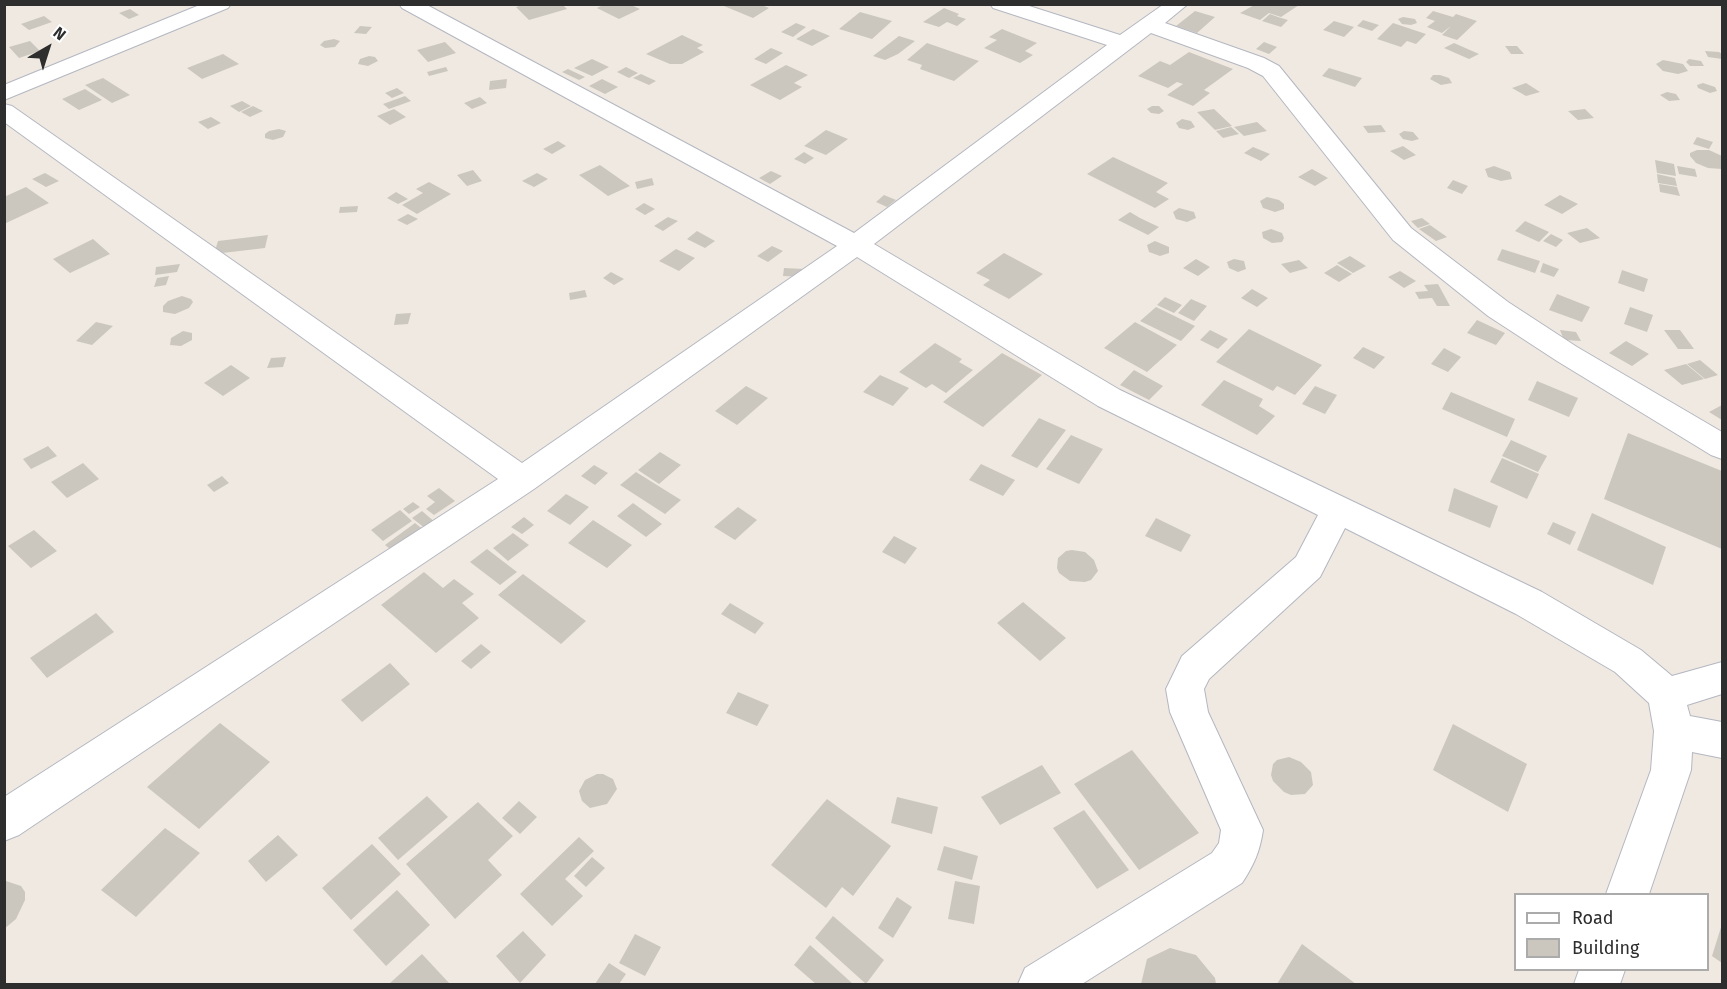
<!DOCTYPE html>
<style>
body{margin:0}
#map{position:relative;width:1727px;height:989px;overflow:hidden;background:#efe9e1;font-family:"Fira Sans",sans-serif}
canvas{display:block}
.frame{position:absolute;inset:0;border:6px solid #2e2e2e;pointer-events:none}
.legend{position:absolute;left:1514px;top:893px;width:195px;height:78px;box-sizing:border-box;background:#fff;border:2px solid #ababab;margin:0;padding:8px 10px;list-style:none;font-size:18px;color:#2e2e2e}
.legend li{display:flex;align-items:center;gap:12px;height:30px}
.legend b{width:30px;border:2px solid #ababab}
.north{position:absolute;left:18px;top:18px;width:60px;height:60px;-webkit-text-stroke:4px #fff;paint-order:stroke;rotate:39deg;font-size:16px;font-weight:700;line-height:24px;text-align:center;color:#2e2e2e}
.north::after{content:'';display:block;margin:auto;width:21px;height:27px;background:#2e2e2e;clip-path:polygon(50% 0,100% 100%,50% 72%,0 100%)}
</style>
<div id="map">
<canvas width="1727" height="989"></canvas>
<div class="frame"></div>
<ul class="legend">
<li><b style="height:8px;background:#fff"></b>Road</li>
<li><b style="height:16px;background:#cbc7bf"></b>Building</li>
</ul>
<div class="north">N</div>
</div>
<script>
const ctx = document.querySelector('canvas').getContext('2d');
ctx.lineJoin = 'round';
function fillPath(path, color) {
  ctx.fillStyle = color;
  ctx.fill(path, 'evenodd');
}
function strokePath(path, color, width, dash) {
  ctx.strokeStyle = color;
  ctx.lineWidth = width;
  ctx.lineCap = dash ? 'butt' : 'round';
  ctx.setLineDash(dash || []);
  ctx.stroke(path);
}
fillPath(new Path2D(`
 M526 4H562L567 9 529 20 516 7Z
 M605 4H629L640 9 619 19 597 8Z
 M719 4H759L769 8 753 18Z
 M1256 4H1296L1299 5 1281 17 1269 13 1260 20 1240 13Z
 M944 8 959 14 957 16 966 19 957 26 947 22 939 27 923 22Z
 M130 9 139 15 129 19 119 13Z
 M1195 11 1215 17 1197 33 1176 26Z
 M1433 11 1453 17 1456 14 1477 21 1457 40 1442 35 1451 26 1442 33 1427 27 1435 21 1426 18Z
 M860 12 892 21 872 39 839 29Z
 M1270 14 1278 17 1288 20 1281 27 1262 21Z
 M44 16 52 22 29 30 21 24Z
 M1403 17 1415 19 1417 23 1411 25 1402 24 1398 19Z
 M1363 20 1379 25 1372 31 1357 26Z
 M1334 21 1354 27 1344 37 1323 30Z
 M796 23 806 27 793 37 781 32Z
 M1393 23 1426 34 1416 44 1407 41 1401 47 1377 39Z
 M360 26 372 27 366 34 354 33Z
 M813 29 830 36 812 46 796 39Z
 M1002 29 1037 43 1025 51 1033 55 1020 63 984 48 997 40 989 37Z
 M682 35 703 45 697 48 704 52 682 64H670L646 54Z
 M899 36 915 41 898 54 885 60 873 56Z
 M334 39 340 41 335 47 325 48 320 45 324 41Z
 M30 41 40 51 19 58 9 47Z
 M445 42 456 53 428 62 417 50Z
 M1264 42 1277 47 1269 54 1256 49Z
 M927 43 979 61 954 81 920 69 922 65 907 60Z
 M1454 43 1479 54 1469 59 1444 48Z
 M1505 46H1517L1524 54H1511Z
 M771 48 783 53 766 64 754 59Z
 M1705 51 1719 52 1722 54V59L1708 57Z
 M1189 52 1233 69 1204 90 1210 93 1193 106 1167 95 1183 84 1177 82 1168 88 1138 76 1160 61 1170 65Z
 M223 54 239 64 202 79 187 68Z
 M369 56 375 57 378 61 368 66 358 64 360 59Z
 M592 59 609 67 592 76 574 68Z
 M1689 59 1701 61 1704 66H1690L1686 62Z
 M1663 60 1683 64 1688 71 1678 74 1663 71 1656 64Z
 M786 65 808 75 794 83 802 87 780 100 750 85Z
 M446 67 448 71 429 76 427 72Z
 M626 67 638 73 629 78 617 72Z
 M1329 68 1362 78 1355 87 1322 76Z
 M568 69 585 77 579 80 562 72Z
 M641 74 656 81 649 85 633 78Z
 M1440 75 1449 78 1452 83 1441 85 1430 79 1433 75Z
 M103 78 130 95 112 103 85 85Z
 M507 79 506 88 489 90 490 81Z
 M602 79 618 87 605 94 589 86Z
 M1526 83 1540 92 1526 96 1512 88Z
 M1703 83 1715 87 1717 91 1710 93 1698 88 1697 85Z
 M397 88 404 93 392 98 385 93Z
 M85 89 102 100 79 110 62 99Z
 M1667 92 1676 94 1680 100 1669 101 1660 95Z
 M405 96 411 101 389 109 383 104Z
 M480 97 487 103 472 109 464 103Z
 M242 101 251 106 239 112 230 106Z
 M253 106 263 111 250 117 241 112Z
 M1152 106H1159L1164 111 1159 114 1151 113 1147 109Z
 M394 109 406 117 390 125 377 116Z
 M1214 109 1232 126 1215 130 1197 112Z
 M1585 109 1594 118 1578 120 1568 111Z
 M211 117 221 123 208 129 198 122Z
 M1182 119 1191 121 1195 127 1188 130 1179 128 1176 123Z
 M1257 122 1267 131 1244 136 1234 127Z
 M1381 125 1386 132 1368 133 1363 126Z
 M1231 127 1239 134 1223 138 1216 131Z
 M279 129 286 131 283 137 273 140 265 138V134L269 131Z
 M826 130 848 139 826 155 804 146Z
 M1404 131 1413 132 1419 139 1412 141 1403 139 1399 134Z
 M1697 137 1713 142 1709 149 1693 144Z
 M558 141 566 146 552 154 543 149Z
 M1403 146 1416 155 1404 160 1390 151Z
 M1253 147 1270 154 1261 161 1244 153Z
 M1697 150H1709L1722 156V169L1708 168 1696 163 1690 156V153Z
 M804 152 814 158 805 164 794 159Z
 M1113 157 1168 183 1156 192 1169 199 1155 208 1087 174Z
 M1655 160 1674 164 1676 176 1657 173Z
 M600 165 630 186 608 196 579 175Z
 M1494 166 1510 172 1512 179 1501 181 1488 177 1485 169Z
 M1677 166 1695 169 1697 177 1679 174Z
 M1312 169 1328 178 1315 186 1298 177Z
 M473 170 482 181 467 186 457 175Z
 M771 171 782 176 770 184 759 178Z
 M45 173 59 181 46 187 32 179Z
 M537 173 548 179 534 187 522 181Z
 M1657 174 1675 178 1677 186 1658 183Z
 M652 178 654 185 637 189 635 182Z
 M1453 180 1468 186 1462 194 1447 188Z
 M429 182 451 194 417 214 402 205 423 193 416 189Z
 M1659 184 1677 187 1680 196 1660 192Z
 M26 187 49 203 4 224V197Z
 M396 192 408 199 398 204 387 198Z
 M884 195 896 200 887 207 876 202Z
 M1560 195 1578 204 1562 214 1544 205Z
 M1267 197 1279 200 1284 204V209L1275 212 1263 208 1260 201Z
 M644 203 655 209 645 215 635 209Z
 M358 206 357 212 339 213 340 207Z
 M1179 208 1194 212 1196 218 1187 222 1176 219 1173 212Z
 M1130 212 1140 218 1159 227 1148 235 1118 220Z
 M408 214 418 219 407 225 397 220Z
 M668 217 678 221 663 231 654 226Z
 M1422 218 1430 224 1418 228 1411 221Z
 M1525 221 1549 232 1539 242 1515 231Z
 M1430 225 1447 237 1436 241 1419 229Z
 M1587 228 1600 238 1580 243 1567 233Z
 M1271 229 1282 233 1284 238 1282 242 1272 243 1263 238 1262 232Z
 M697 231 715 241 705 248 687 239Z
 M1551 234 1563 240 1556 247 1543 241Z
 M268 235 265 248 214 254 218 241Z
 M93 239 110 254 70 273 53 259Z
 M1155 241 1169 247V253L1160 256 1149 252 1147 245Z
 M772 246 783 251 768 262 757 256Z
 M676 249 695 258 679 271 659 261Z
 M1502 249 1540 261 1535 273 1497 260Z
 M1004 253 1043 274 1009 299 983 285 990 280 976 273Z
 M1350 256 1366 266 1353 273 1337 263Z
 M1196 259 1210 267 1198 276 1183 268Z
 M1234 259 1244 261 1246 269 1238 272 1229 268 1227 262Z
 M1299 260 1308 268 1290 273 1281 264Z
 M1543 263 1559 269 1554 277 1540 272Z
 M180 264 177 272 155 275 156 267Z
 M1337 265 1352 274 1339 282 1324 273Z
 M784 268 804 269 803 277 783 276Z
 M1622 270 1648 279 1644 292 1618 283Z
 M1400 271 1416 281 1404 288 1388 277Z
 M611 272 624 279 614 285 603 278Z
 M169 276 166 285 154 287 157 278Z
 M1438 284 1450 306H1437L1432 298 1419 299 1415 292 1428 291 1424 285Z
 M1252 289 1268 298 1257 307 1241 298Z
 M585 290 587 297 570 300 569 293Z
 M1557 294 1590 307 1582 322 1549 310Z
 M182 296 191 299 193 302 189 308 175 314 163 312V306L168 301Z
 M1165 297 1182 305 1174 313 1157 305Z
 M1191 299 1207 306 1194 321 1178 313Z
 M1156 307 1195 326 1181 341 1140 321Z
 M1630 307 1653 315 1647 332 1624 324Z
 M411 313 408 324 394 325 396 314Z
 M1477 320 1505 333 1496 345 1467 333Z
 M96 322 113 326 92 345 76 341Z
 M1135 322 1177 345 1147 372 1104 348Z
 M1249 329 1322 365 1295 395 1277 386 1273 391 1216 362Z
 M1210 330 1228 339 1218 349 1200 340Z
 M1560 330 1576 332 1581 341 1564 340Z
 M1664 330H1680L1694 349H1678Z
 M183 331 192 333V340L181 346 170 345 171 338Z
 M1626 341 1649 354 1632 366 1609 353Z
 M935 343 962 359 959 362 973 370 946 393 932 384 926 388 899 372Z
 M1363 347 1385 357 1374 369 1353 358Z
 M1444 348 1461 357 1448 372 1431 364Z
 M1002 353 1042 375 983 427 943 402Z
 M286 357 283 367 267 368 271 358Z
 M1700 360 1718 375 1705 379 1687 364Z
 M1686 364 1704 379 1682 385 1664 370Z
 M231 365 250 378 223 396 204 383Z
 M1134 370 1163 386 1149 400 1120 385Z
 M880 375 909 388 893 406 863 392Z
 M1224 380 1263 399 1259 406 1275 416 1257 435 1201 405Z
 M1537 381 1578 398 1569 417 1528 400Z
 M746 386 768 398 737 425 715 411Z
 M1315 386 1337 395 1325 414 1302 404Z
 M1451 392 1515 419 1507 437 1442 409Z
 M1722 405V420L1709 412Z
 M1039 418 1066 430 1037 468 1011 456Z
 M1628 433 1722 471V549L1604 499Z
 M1071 435 1103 449 1079 484 1046 469Z
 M1511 440 1547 456 1538 472 1502 456Z
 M48 446 57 456 31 469 23 459Z
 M660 452 681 465 659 484 638 470Z
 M1502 458 1539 474 1527 499 1490 482Z
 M83 463 99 479 67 498 51 482Z
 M981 464 1015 480 1003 496 969 480Z
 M594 465 608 473 595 485 581 476Z
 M636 472 681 500 665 514 620 485Z
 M222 476 229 483 214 492 207 485Z
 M439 488 455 501 434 515 426 509 435 502 427 496Z
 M1454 488 1498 506 1490 528 1448 511Z
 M566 494 589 507 570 525 547 511Z
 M413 502 420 507 409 514 403 509Z
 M633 503 662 524 646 537 617 516Z
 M738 507 757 520 735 540 714 527Z
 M400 510 412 521 383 541 371 530Z
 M422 511 436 523 426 529 412 518Z
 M1592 513 1666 547 1653 585 1577 550Z
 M524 517 534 525 522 534 511 527Z
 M1156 518 1191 535 1181 552 1145 536Z
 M593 520 632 545 607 568 568 543Z
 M1553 522 1576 532 1570 545 1547 534Z
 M415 523 425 531 395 553 385 545Z
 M34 530 57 551 31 568 8 546Z
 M513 533 529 545 508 561 493 548Z
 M894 536 917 548 905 564 882 552Z
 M487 549 517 572 500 585 470 562Z
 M1072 550 1085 552 1094 560 1098 571 1091 580 1085 582 1070 581 1059 573 1057 568 1058 558 1066 551Z
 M424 572 443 588 454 579 474 594 462 603 479 618 436 653 381 605Z
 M523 574 586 621 561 644 498 595Z
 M1023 602 1066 638 1040 661 997 623Z
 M730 603 764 623 755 634 721 614Z
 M96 613 114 632 47 678 30 658Z
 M481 644 491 652 471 669 461 661Z
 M390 663 410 684 362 722 341 700Z
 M738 692 769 705 757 726 726 713Z
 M220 723 270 762 199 829 147 787Z
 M1453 724 1527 764 1508 812 1433 770Z
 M1132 750 1199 833 1139 870 1074 784Z
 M1289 757 1301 762 1311 772 1313 785 1305 794 1291 795 1284 792 1273 781 1271 775 1273 764 1277 760Z
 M1042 765 1061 793 1000 825 981 797Z
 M597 774H603L613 779 617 789 607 804 590 808 582 801 579 791 585 780Z
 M427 796 448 817 398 860 378 838Z
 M897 797 938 807 932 834 891 823Z
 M827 799 891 846 853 896 842 887 826 908 771 865Z
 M519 801 537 817 520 834 502 818Z
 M478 802 513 836 488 860 502 875 455 919 406 864Z
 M1084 810 1129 870 1097 889 1053 828Z
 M165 828 200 853 136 917 101 890Z
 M278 835 298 855 266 882 248 861Z
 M579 837 594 851 565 879 583 896 552 926 520 894Z
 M372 844 401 874 351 920 322 888Z
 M944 846 978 856 972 880 937 870Z
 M592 857 605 868 586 887 574 876Z
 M6 881 21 886 25 892V900L16 919 4 929V882Z
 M955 881 980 886 974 924 948 919Z
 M397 890 430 925 386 966 353 930Z
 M897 897 912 907 893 938 878 928Z
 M833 916 884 960 866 984 815 938Z
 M1722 924V963L1712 956Z
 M523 931 546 955 520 983 496 956Z
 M635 934 661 947 645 976 619 963Z
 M1302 944 1356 984H1277Z
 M810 945 853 984H816L794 965Z
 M1170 948 1196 955 1215 978 1216 984H1141L1147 959Z
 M422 954 450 984H391L390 983Z
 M609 963 626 974 619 984H595Z`), '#cbc7bf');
const street = new Path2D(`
 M202 4H231L228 8 4 100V85Z
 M399 4H425L854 233 1107 45 993 8 990 4H1023L1120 35 1164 4H1188L1165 23 1264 58 1279 66 1411 228 1508 302 1577 347 1722 432V459L1711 455 1557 361 1488 316 1393 240 1263 76 1248 68 1151 33 874 244 1120 390 1542 592 1641 650 1672 676 1722 662V694L1687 705 1690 716 1722 722V758L1692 752 1691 770 1649 894H1606L1651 770 1654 731 1649 703 1615 672 1516 614 1345 528 1320 577 1209 679 1204 689 1208 712 1263 830C1260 851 1254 865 1242 883L1082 984H1018L1025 968 1212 853 1219 843 1221 830 1170 712 1166 689 1182 656 1296 557 1318 515 1098 406 857 257 534 489 19 835 4 841V797L498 479 4 122V104L12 106 522 463 837 246 402 8Z
 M1579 970H1625L1620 984H1574Z`);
strokePath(street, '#b4b7c1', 2);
fillPath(street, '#fff');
</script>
